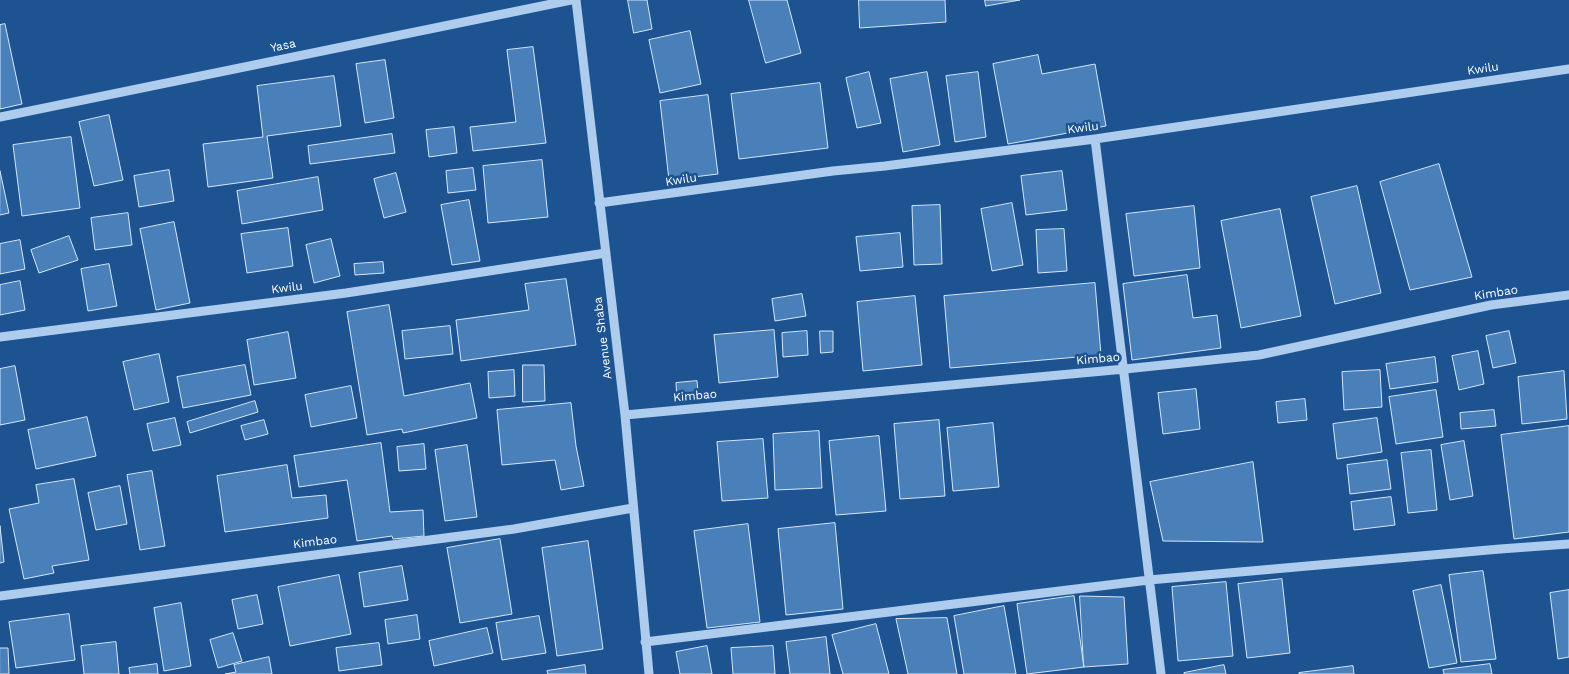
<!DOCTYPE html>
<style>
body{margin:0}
canvas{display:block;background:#1d5391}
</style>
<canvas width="1569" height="674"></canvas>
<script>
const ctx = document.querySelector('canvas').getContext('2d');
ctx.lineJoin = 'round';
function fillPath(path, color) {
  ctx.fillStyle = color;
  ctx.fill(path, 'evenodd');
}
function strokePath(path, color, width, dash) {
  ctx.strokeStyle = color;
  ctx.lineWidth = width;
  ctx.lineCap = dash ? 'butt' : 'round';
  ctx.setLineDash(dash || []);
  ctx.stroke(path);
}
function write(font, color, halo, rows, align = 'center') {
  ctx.font = font + ' "Work Sans",sans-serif';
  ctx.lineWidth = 5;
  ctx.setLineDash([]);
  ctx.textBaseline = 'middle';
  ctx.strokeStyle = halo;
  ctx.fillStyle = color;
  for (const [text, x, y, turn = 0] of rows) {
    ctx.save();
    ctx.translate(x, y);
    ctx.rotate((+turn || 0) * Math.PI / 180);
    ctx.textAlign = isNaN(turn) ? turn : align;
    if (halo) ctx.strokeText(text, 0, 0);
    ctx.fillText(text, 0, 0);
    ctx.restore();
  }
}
const building = new Path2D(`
 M628 0H647L652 29 634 33Z
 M749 0H787L801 53 766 63Z
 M859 0H945L946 22 860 28Z
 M985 0H1020L986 6Z
 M5 24 22 104 0 109V25Z
 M690 31 701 84 660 93 649 40Z
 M533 47 546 143 473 151 470 127 516 122 507 50Z
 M1038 55 1042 74 1095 64 1106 126 1008 144 993 64Z
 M385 60 394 118 365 123 356 64Z
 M869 72 881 123 857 128 846 78Z
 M927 72 940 145 903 152 890 79Z
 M978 72 986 137 955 142 946 76Z
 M334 76 341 126 267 136 273 178 208 187 203 144 263 137 257 86Z
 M820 83 828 148 739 159 731 94Z
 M708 95 718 174 669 180 660 101Z
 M109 115 123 180 94 186 79 122Z
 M454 127 457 153 429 157 426 130Z
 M392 134 395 153 310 164 308 146Z
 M71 137 80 208 22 216 13 145Z
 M542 160 548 217 488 223 483 166Z
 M1439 164 1472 277 1410 290 1380 182Z
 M473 168 476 190 448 193 446 171Z
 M169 170 174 201 139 207 134 176Z
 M0 171 9 213 0 215Z
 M1062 171 1067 210 1026 215 1021 176Z
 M396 173 406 212 384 218 374 179Z
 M318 177 323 210 242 224 237 191Z
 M1357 186 1381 293 1335 304 1311 197Z
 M469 200 480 261 452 265 441 205Z
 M1012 203 1023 265 992 271 981 209Z
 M940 205 942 264 914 265 912 206Z
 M1194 206 1200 268 1134 276 1126 214Z
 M1280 209 1301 316 1241 328 1221 221Z
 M128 213 132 245 95 250 91 218Z
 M174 222 190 303 156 310 140 229Z
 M288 228 293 266 247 273 241 234Z
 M1064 229 1067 271 1038 273 1036 230Z
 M900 233 903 267 860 271 856 237Z
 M69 236 78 260 39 273 31 250Z
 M331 239 340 276 314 283 306 245Z
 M20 240 25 269 0 274V244Z
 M383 262 384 273 355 275 354 264Z
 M109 264 117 306 88 311 81 269Z
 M1187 275 1193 318 1217 315 1221 348 1132 360 1123 284Z
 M566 279 576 345 461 361 456 320 529 310 525 284Z
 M20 281 25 310 0 315V285Z
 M1095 283 1101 355 950 368 944 296Z
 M802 294 806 316 775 321 772 299Z
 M915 296 922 365 863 371 857 302Z
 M389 305 404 396 470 383 477 418 403 433 402 429 367 435 347 312Z
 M450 326 453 354 405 359 402 331Z
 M774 330 778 377 719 383 714 335Z
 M807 331 808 355 783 357 782 333Z
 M820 331H833V352L821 353Z
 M1509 331 1516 363 1493 368 1486 336Z
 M288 332 296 378 254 385 247 340Z
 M1478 351 1484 384 1459 390 1452 356Z
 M159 354 169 402 134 410 123 362Z
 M1435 357 1438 382 1390 389 1386 364Z
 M245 365 251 395 183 408 177 377Z
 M523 365H544L545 401 523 402Z
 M15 366 25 420 0 425V369Z
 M514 370 515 396 489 398 488 372Z
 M1380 370 1382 407 1344 410 1342 372Z
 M1564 371 1567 419 1522 424 1518 377Z
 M697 381 699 400 677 402 676 383Z
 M351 386 357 418 311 427 305 395Z
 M1196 389 1200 429 1163 434 1158 393Z
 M1436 390 1443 437 1396 444 1389 397Z
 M1305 399 1307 420 1278 423 1276 402Z
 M255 401 258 412 190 433 187 422Z
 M571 403 576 446 584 486 561 490 555 460 502 465 497 410Z
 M1494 410 1496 426 1461 429 1460 413Z
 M87 417 96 456 36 469 28 430Z
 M175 418 181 445 153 451 147 424Z
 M1377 418 1382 452 1337 459 1333 424Z
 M264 420 268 434 245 440 241 426Z
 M939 420 945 496 900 499 894 424Z
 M993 423 999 487 953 491 947 428Z
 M1569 426V532L1514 539 1501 435Z
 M819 431 822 488 775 490 773 434Z
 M879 436 886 511 836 515 829 441Z
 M763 439 768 498 722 501 717 442Z
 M1464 441 1473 496 1450 500 1441 445Z
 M381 443 390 512 423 510 424 536 393 539 392 536 357 541 347 480 299 487 294 456Z
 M424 444 426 469 399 471 397 447Z
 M467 445 477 517 445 521 435 450Z
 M1431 450 1437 510 1408 513 1401 453Z
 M1387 460 1391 489 1350 494 1347 465Z
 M1253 462 1263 542 1163 541 1150 482Z
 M287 465 292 498 326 495 328 518 225 532 217 476Z
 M152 471 165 546 140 550 127 475Z
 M74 479 89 560 52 566 54 573 24 579 9 509 39 503 36 485Z
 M120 486 127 524 96 530 88 493Z
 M1391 497 1395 525 1354 530 1351 502Z
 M835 523 843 609 786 615 778 529Z
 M748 524 760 622 707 628 694 531Z
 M0 526 4 562 0 563Z
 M500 539 512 614 460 623 447 548Z
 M588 541 603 649 557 656 542 548Z
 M402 566 408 600 364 607 359 573Z
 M1483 571 1496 659 1461 662 1449 575Z
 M339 575 351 634 290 646 278 587Z
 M1282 579 1290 653 1247 658 1238 584Z
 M1226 582 1233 656 1178 661 1172 587Z
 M1441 585 1457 663 1429 668 1413 591Z
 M1569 590V657L1558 659 1550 593Z
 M257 595 263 624 238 629 232 600Z
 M1074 596 1084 667 1027 674 1017 604Z
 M1080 596 1124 597 1128 664 1084 667Z
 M181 603 191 666 164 671 154 608Z
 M1004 606 1016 674H964L954 616Z
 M69 614 75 660 16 668 9 622Z
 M417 615 420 639 388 644 385 620Z
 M539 616 546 653 502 660 496 623Z
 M947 618 957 674H908L896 619Z
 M876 624 889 674H843L832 635Z
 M487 628 493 653 434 666 429 641Z
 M233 633 242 661 218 668 210 640Z
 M826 637 830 674H790L786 642Z
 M116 642 119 674H84L81 646Z
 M379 643 382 665 339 671 336 648Z
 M707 646 712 674H680L676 652Z
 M773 646 775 674H733L731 648Z
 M0 648H8L9 674H0Z
 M269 657 272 674H225L236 672 234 665Z
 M157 664 158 674H130L129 668Z
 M1490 664 1492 674H1444L1443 670Z
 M585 665 586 674H548L547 671Z
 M1224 665 1226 674H1184V673Z
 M1353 666 1354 674H1299V673Z`);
fillPath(building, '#4a80ba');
strokePath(building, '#d4e6fa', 1);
strokePath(new Path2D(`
 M576 0 625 415 649 674
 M0 117 571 0
 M1095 139 1161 674
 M599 203 833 171 885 166 1095 139 1569 69
 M0 337 346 293 606 253
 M625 415 1125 369 1259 355 1491 305 1569 295
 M0 596 514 529 633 508
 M645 642 1149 580 1500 549 1569 544`), '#aecdee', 9);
write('12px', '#fff', '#1d5391', [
 ["Yasa",283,46,-12],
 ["Kwilu",1483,69,-8],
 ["Kwilu",1083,128,-7],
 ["Kwilu",681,180,-9],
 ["Kwilu",287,288,-7],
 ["Kimbao",1496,293,-9],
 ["Avenue Shaba",603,338,-97],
 ["Kimbao",1098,359,-5],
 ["Kimbao",695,396,-5],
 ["Kimbao",315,542,-7]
]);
</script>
